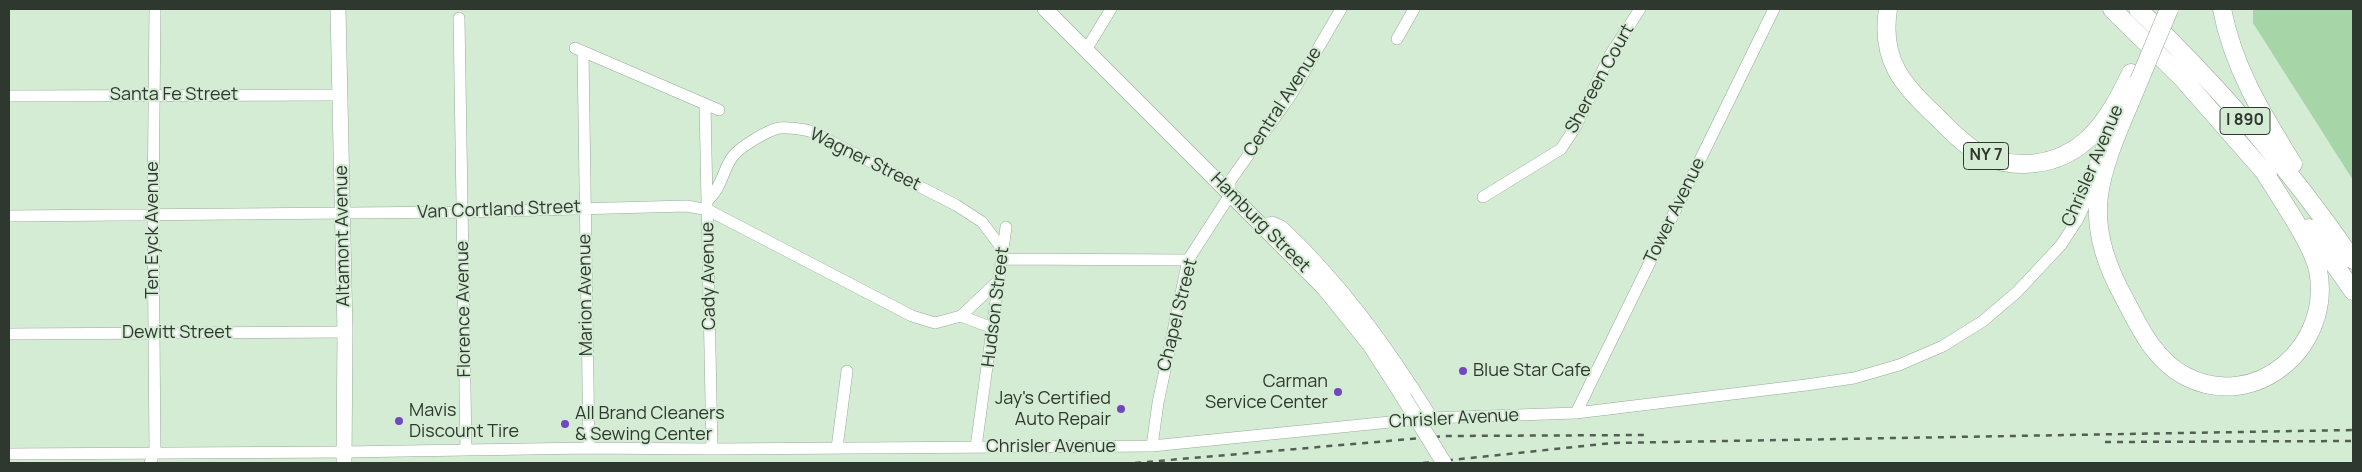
<!DOCTYPE html>
<style>
body{margin:0}
#map{position:relative;width:2362px;height:472px;overflow:hidden;background:#d4ebd4;font-family:Manrope,sans-serif}
canvas{display:block}
.frame{position:absolute;inset:0;border:10px solid #2f382f;pointer-events:none}
</style>
<div id="map">
<canvas width="2362" height="472"></canvas>
<div class="frame"></div>
</div>
<script>
const ctx = document.querySelector('canvas').getContext('2d');
ctx.lineJoin = 'round';
function fillPath(path, color) {
  ctx.fillStyle = color;
  ctx.fill(path, 'evenodd');
}
function strokePath(path, color, width, dash) {
  ctx.strokeStyle = color;
  ctx.lineWidth = width;
  ctx.lineCap = dash ? 'butt' : 'round';
  ctx.setLineDash(dash || []);
  ctx.stroke(path);
}
function write(font, color, halo, rows, align = 'center') {
  ctx.font = font + ' Manrope,sans-serif';
  ctx.lineWidth = 4;
  ctx.setLineDash([]);
  ctx.textBaseline = 'middle';
  ctx.strokeStyle = halo;
  ctx.fillStyle = color;
  for (const [text, x, y, turn = 0] of rows) {
    ctx.save();
    ctx.translate(x, y);
    ctx.rotate((+turn || 0) * Math.PI / 180);
    ctx.textAlign = isNaN(turn) ? turn : align;
    if (halo) ctx.strokeText(text, 0, 0);
    ctx.fillText(text, 0, 0);
    ctx.restore();
  }
}
fillPath(new Path2D(`
 M2253 9H2353V180L2253 23Z`), '#a6d5a7');
const minor = new Path2D(`
 M459 18 466 450
 M1397 39 1414 9
 M575 48 719 110
 M1086 50 1111 9
 M583 52 589 448
 M9 96 340 95
 M705 104 712 449
 M2085 187 2113 121
 M1483 197 1561 149 1576 126 1610 55 1640 9
 M709 199C722 187 723 169 733 156 740 147 768 130 779 128 790 127 800 129 810 131L956 205 982 222 1003 250
 M9 216 463 212 687 206 708 210 912 316 935 323 961 316 999 280
 M1003 259 1188 260
 M961 316 993 328
 M9 334 345 332
 M1576 413 1774 9
 M1152 446 1158 403 1188 260 1230 195V181L1291 95 1341 9
 M976 447 1006 227
 M837 448 847 371
 M9 454 344 452 589 448 712 449 1152 446 1430 418 1576 413 1806 385 1854 378 1899 365 1943 346 1983 321 2017 292 2061 245 2078 219 2096 179
 M150 463 155 452 153 214 155 9`);
const major = new Path2D(`
 M338 9 345 332 344 463
 M1045 9 1324 288 1370 345 1404 398
 M1265 227 1272 224 1281 228C1341 284 1387 349 1430 418`);
const highway = new Path2D(`
 M1888 9C1880 59 1902 85 1937 117 1949 129 1960 141 1974 150 2011 173 2059 167 2090 137 2108 119 2120 96 2131 73
 M2112 9 2183 79 2268 176
 M2138 9C2218 85 2290 169 2353 260
 M2222 9C2233 67 2262 114 2293 164
 M2139 81C2125 116 2104 158 2099 195 2094 231 2106 265 2123 296 2139 326 2153 359 2185 376 2256 413 2333 346 2318 270 2312 242 2277 194 2262 168
 M2309 228 2353 291`);
strokePath(minor, '#95ab96', 12);
strokePath(major, '#95ab96', 16);
strokePath(highway, '#95ab96', 19);
strokePath(minor, '#fff', 11);
strokePath(major, '#fff', 15);
strokePath(highway, '#fff', 18);
strokePath(new Path2D(`
 M2105 442 2353 441
 M1135 463 1445 436 1649 435
 M1423 463 1612 443 2353 430`), '#535f53', 2.5, [6, 6]);
const majorBridge = new Path2D(`
 M1404 398 1444 463`);
const highwayBridge = new Path2D(`
 M2139 81 2169 9`);
strokePath(majorBridge, '#95ab96', 16, []);
strokePath(highwayBridge, '#95ab96', 19, []);
strokePath(majorBridge, '#fff', 15);
strokePath(highwayBridge, '#fff', 18);
for (const [x, y, r, color] of [
 [1463,371,5,"#7047bf"],
 [1338,392,5,"#7047bf"],
 [1121,409,5,"#7047bf"],
 [399,421,5,"#7047bf"],
 [565,424,5,"#7047bf"]
]) {
  const dot = new Path2D();
  dot.arc(x, y, r, 0, 2 * Math.PI);
  ctx.fillStyle = color;
  ctx.fill(dot);
  strokePath(dot, '#d4ebd4', 2);
}
for (const [x, y, w] of [
 [2245,121,50],
 [1986,156,45]
]) {
  const box = new Path2D();
  box.roundRect(x - w / 2, y - 13.5, w, 27, 4);
  ctx.fillStyle = '#d4ebd4';
  ctx.fill(box);
  strokePath(box, '#2f382f', 1);
}
write('bold 16px', '#2f382f', null, [
 ["I 890",2245,121],
 ["NY 7",1986,156]
]);
write('18px', '#2f382f', '#d4ebd4', [
 ["Shereen Court",1600,79,-61],
 ["Santa Fe Street",174,95],
 ["Central Avenue",1283,102,-57],
 ["Wagner Street",865,160,26],
 ["Chrisler Avenue",2093,166,-67],
 ["Van Cortland Street",499,210,-2],
 ["Tower Avenue",1675,211,-64],
 ["Hamburg Street",1260,223,45],
 ["Ten Eyck Avenue",153,230,-90],
 ["Altamont Avenue",343,236,-91],
 ["Cady Avenue",709,276,-91],
 ["Marion Avenue",586,295,-91],
 ["Hudson Street",996,307,-83],
 ["Florence Avenue",464,309,-91],
 ["Chapel Street",1178,315,-76],
 ["Dewitt Street",177,333],
 ["Chrisler Avenue",1454,419,-3],
 ["Chrisler Avenue",1051,447]
]);
write('18px', '#2f382f', '#d4ebd4', [
 ["Blue Star Cafe",1473,371],
 ["Carman",1328,382,"right"],
 ["Service Center",1328,403,"right"],
 ["Jay's Certified",1111,399,"right"],
 ["Auto Repair",1111,420,"right"],
 ["Mavis",409,411],
 ["Discount Tire",409,432],
 ["All Brand Cleaners",575,414],
 ["& Sewing Center",575,435]
], 'left');
</script>
